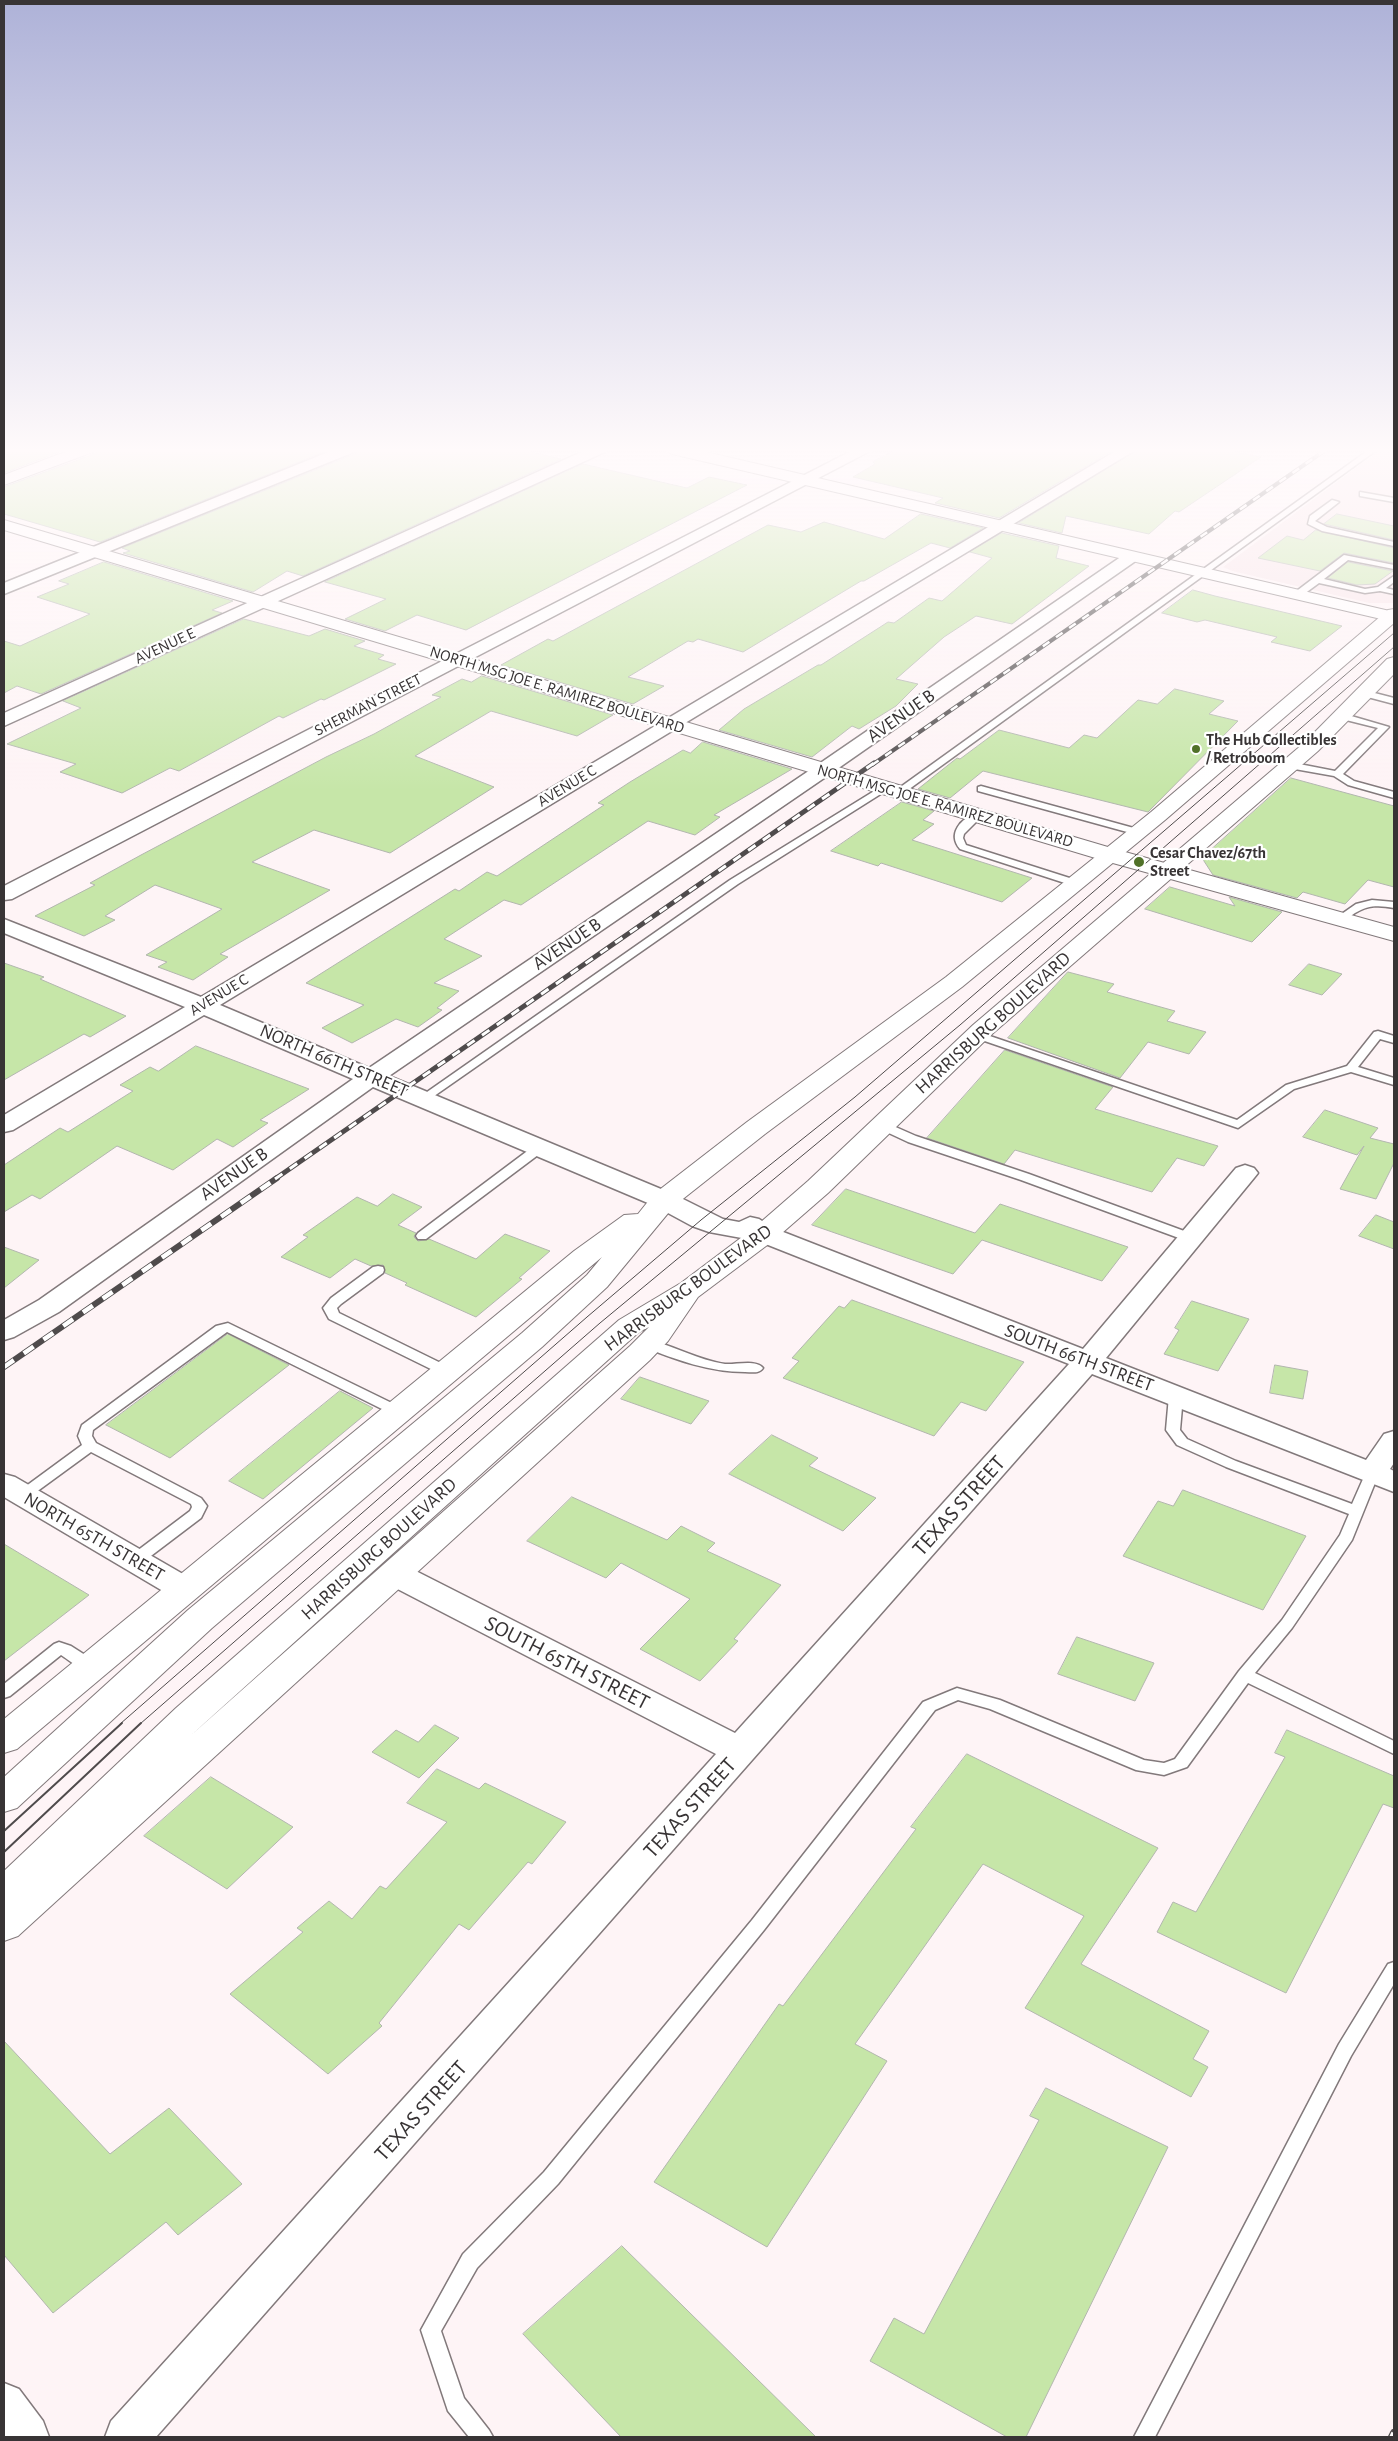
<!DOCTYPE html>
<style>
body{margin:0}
#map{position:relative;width:1398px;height:2441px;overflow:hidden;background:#fef4f6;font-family:"Alegreya Sans",sans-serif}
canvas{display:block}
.frame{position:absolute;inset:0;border:5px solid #383435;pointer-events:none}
</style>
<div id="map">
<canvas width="1398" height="2441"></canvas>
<div class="frame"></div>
</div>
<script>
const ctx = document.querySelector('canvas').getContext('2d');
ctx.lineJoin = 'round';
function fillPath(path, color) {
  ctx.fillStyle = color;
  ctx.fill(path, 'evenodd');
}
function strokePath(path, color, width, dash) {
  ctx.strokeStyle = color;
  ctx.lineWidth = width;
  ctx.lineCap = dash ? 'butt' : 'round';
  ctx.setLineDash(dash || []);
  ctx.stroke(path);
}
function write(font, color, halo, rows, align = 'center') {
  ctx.font = font + ' "Alegreya Sans",sans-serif';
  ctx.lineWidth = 4.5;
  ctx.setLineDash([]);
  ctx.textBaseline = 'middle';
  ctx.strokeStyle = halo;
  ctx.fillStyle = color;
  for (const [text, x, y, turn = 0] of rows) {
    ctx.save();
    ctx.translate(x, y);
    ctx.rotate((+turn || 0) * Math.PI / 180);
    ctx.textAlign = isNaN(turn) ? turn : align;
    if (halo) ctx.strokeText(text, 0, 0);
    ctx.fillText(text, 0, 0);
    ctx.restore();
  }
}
fillPath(new Path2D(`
 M1381 449H1394V603H1369L1232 571 1223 567Z`), '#f8e5e9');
const building = new Path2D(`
 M4 449H67L4 473Z
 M98 449H331L100 542 4 514V487L94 454Z
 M358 449H518L561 459 303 576 287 571 253 592 123 553 130 551 122 548 355 454Z
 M898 449H1115L999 518 935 503 943 498 853 477 875 464 873 462Z
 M1139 449H1219L1261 457 1179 512 1175 511 1149 534 1066 516 1062 533 1019 523Z
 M583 464 687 488 709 477 747 485 466 630 417 615 385 631 345 619 386 599 325 582Z
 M921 514 983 528 950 548 931 543 864 581H861L743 652 698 639 693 642 688 641 628 677 664 686 633 704 501 665 548 639 553 641 768 525 801 532 824 522 884 539Z
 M1337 514 1394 526V540L1324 524Z
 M1316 530 1394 548V563L1344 553 1320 571 1258 558 1287 536 1303 540Z
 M1002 533 1059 546 1056 558 1089 566 1012 624 976 616 944 637 896 679 918 684 896 706 859 729 852 726 812 757 719 730 744 709 818 665H821L888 622 894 623 929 598 942 601 992 558 970 552Z
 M104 562 233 601 212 610 222 613 41 694 17 686 4 693V641L20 646 90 614 37 597 69 584 59 581Z
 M1348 562 1393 571 1375 584 1357 585 1328 578Z
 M1193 590 1215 596 1342 626 1310 651 1271 642 1277 637 1205 620 1197 622 1162 613Z
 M244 619 309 636 325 629 365 641 354 646 384 655 378 659 396 664 324 700 321 699 283 718 279 716 179 771 170 768 122 793 60 772 76 764 7 744 81 708 63 701Z
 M482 676 613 715 577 736 491 711 415 756 494 787 390 853 314 830 252 862 330 890 220 954 228 957 193 980 158 967 167 962 146 955 222 909 155 885 105 916 115 920 84 936 35 916 95 885 90 883 141 855 326 757 374 734 441 697 432 695 462 679 471 682Z
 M1175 689 1224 701 1209 714 1238 721 1148 812 983 771 950 798 918 789 957 758 960 759 999 730 1069 748 1084 735 1097 738 1138 700 1157 704Z
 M703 742 792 769 714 815 720 817 695 835 648 821 521 905 504 900 444 939 482 956 434 983 459 991 437 1008 442 1010 418 1027 396 1019 352 1043 322 1028 364 1005 306 983 455 889 459 891 487 872 497 876 604 805 598 803 630 782 683 750 690 753Z
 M1291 778 1394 806V887L1368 880 1345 904 1303 892 1297 898 1213 875 1202 858Z
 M902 802 934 811 923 820 934 824 912 840 1032 878 1002 902 881 863 878 866 831 851Z
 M1170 887 1235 906 1229 897 1282 912 1252 942 1145 909Z
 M4 963 44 977 40 979 126 1016 90 1037 84 1034 4 1080Z
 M1309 964 1342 974 1322 995 1289 985Z
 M1068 972 1114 984 1107 992 1175 1011 1167 1021 1206 1032 1189 1054 1148 1042 1120 1078 1008 1038Z
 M196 1046 309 1089 260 1120 268 1123 233 1147 217 1139 173 1170 117 1146 40 1199 32 1195 4 1212V1165L60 1128 68 1132 133 1091 120 1085 150 1067 158 1071Z
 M1005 1050 1113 1087 1095 1109 1218 1146 1204 1166 1177 1158 1152 1192 1015 1150 1004 1164 927 1138Z
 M1325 1110 1378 1128 1370 1138 1394 1144V1163L1376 1199 1340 1189 1364 1146 1357 1155 1303 1137Z
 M846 1189 975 1233 1000 1204 1128 1247 1102 1281 982 1240 953 1274 812 1225Z
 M393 1194 422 1207 398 1225 416 1233 414 1237 418 1241 429 1239 476 1259 505 1234 550 1251 519 1278 522 1279 476 1317 405 1285 407 1283 385 1273 383 1265 371 1266 355 1259 330 1278 281 1257 308 1237 303 1235 357 1197 377 1206Z
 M1376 1215 1394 1222V1249L1359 1236Z
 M4 1247 39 1260 4 1288Z
 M852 1300 1024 1362 986 1411 961 1402 934 1436 783 1378 799 1361 792 1358 839 1306 844 1308Z
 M1192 1301 1249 1319 1218 1371 1164 1354 1179 1330 1175 1328Z
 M228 1334 289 1365 170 1458 106 1425Z
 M1275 1365 1308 1371 1303 1399 1270 1393Z
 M640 1377 709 1401 691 1424 621 1399Z
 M340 1391 373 1408 263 1499 229 1481Z
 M772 1435 818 1458 809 1466 876 1498 843 1531 729 1474Z
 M1183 1490 1306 1536 1263 1610 1123 1556 1158 1501 1173 1506Z
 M572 1497 667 1540 681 1526 715 1543 707 1551 781 1585 734 1639 738 1641 700 1681 640 1649 690 1599 621 1563 606 1578 527 1541Z
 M4 1544 89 1595 4 1661Z
 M1077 1637 1154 1663 1135 1701 1058 1674Z
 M435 1725 459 1738 419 1778 372 1752 396 1730 418 1742Z
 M1287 1730 1394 1776V1808L1383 1804 1286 1993 1157 1932 1173 1902 1196 1912 1285 1757 1275 1753Z
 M967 1754 1158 1848 1081 1964 1209 2031 1193 2059 1208 2067 1191 2097 1025 2008 1084 1916 983 1864 855 2044 887 2061 767 2247 654 2182 779 2004 783 2006 916 1829 911 1827Z
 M437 1769 479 1789 485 1783 566 1822 532 1864 528 1862 469 1930 459 1924 379 2023 382 2026 328 2074 230 1994 303 1932 297 1928 329 1901 352 1919 380 1886 386 1889 447 1822 407 1803Z
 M211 1777 293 1827 227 1889 144 1836Z
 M4 2041 110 2154 169 2108 242 2184 178 2235 166 2222 53 2313 4 2255Z
 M1046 2088 1168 2147 1026 2437H1007L870 2361 894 2318 924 2334 1039 2120 1030 2116Z
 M622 2246 816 2437H621L523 2334Z`);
fillPath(building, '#c6e6a8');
strokePath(building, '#b2b6ae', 1);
const service = new Path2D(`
 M1370 449H1378L901 795H895V791Z
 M1360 492 1394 498V502L1360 496Z
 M1332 500 1339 502 1315 521 1327 527 1394 542V546L1322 531 1308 524 1310 516Z
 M1344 555 1394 565V569L1348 560 1324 579 1365 589 1378 587 1394 576V582L1386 588 1394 590V594L1380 591 1365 593 1319 583 1300 597H1294V593Z
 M1363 690 1394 698V704L1360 695 1359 693Z
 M1341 713 1389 727 1343 774 1354 781 1394 792V798L1348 785 1334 776 1289 768 1284 765 1289 762 1335 771 1378 728 1338 718V714Z
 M884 785 889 788 887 790 738 884 427 1101H419L417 1099 730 880Z
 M981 786 1141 830 1143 832 1138 835 978 791V787Z
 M977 813 982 816 964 834 963 838 966 845 1079 881V885H1071L960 849C947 834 961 818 977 813Z
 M1372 900 1394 902V908C1379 905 1368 905 1355 913 1350 916 1346 920 1341 921L1336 918 1356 904Z
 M1378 1031 1394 1036V1043L1380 1039 1358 1067 1394 1078V1085L1351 1072 1294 1089 1238 1128 973 1037 971 1035 973 1033H981L1237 1120 1286 1085 1347 1066 1374 1032Z
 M882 1121 916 1136 1029 1174 1195 1235 1197 1238 1191 1242 1187 1241 1021 1180 908 1142 878 1128 876 1125 878 1122Z
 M538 1145 544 1149 542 1152 426 1239H418L416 1236 418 1233 534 1146Z
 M378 1266 383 1267 384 1270 383 1273 341 1304 337 1308 339 1313 451 1368 453 1371 451 1374H441L329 1319 323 1308 331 1298 373 1267Z
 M228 1323 402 1408 404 1411 402 1414H392L227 1332 93 1430 92 1436 96 1443 201 1498 207 1506 201 1518 139 1565H129L127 1561 129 1557 190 1511 192 1507 191 1504 91 1452 28 1498H18L16 1495 18 1492 82 1445 78 1436 82 1425 216 1326Z
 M649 1340C675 1346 698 1360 725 1364 735 1365 756 1359 763 1368 759 1374 752 1372 745 1372 709 1372 677 1360 644 1347L642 1344 644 1341Z
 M1176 1392 1183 1396 1180 1430 1187 1439 1236 1461 1352 1504 1367 1470H1377L1379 1473 1352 1540 1292 1628 1255 1673 1394 1741V1754L1248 1683 1187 1767 1164 1775 1136 1770 990 1709 958 1700 935 1710 764 1930 558 2184 477 2268 441 2331 464 2398 489 2430 493 2437H469L448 2411 421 2330 463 2254 544 2172 752 1920 923 1702 957 1688 1000 1700 1144 1760 1164 1763 1175 1759 1239 1671 1282 1620 1340 1535 1349 1514 1226 1467 1177 1445 1166 1430 1169 1396Z
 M59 1642 71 1646 96 1662 98 1666 96 1670C83 1674 71 1661 61 1655L10 1696 4 1698V1684L54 1644Z
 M1394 1962V1984L1351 2056 1155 2437H1134L1339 2044 1388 1964Z`);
const minor = new Path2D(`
 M336 449H356L354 452 4 594V583Z
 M588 449H607L605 452 4 726V713Z
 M855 449H874L12 899 4 900V886Z
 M1119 449H1137L220 1005 369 1068 816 766 1125 554H1137L1139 557 1137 560 830 774 389 1076 673 1194 723 1219 739 1222 750 1217 759 1219 773 1228 1083 1349 1236 1168 1245 1165 1254 1168 1258 1173 1254 1178 1106 1358 1366 1460 1384 1434 1394 1431V1463L1390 1469 1394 1471V1492L1092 1374 156 2437H105L111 2421 716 1754 384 1582 379 1574 384 1566 395 1563 406 1566 735 1733 1069 1364 758 1241 709 1232 692 1226 655 1206 373 1087 59 1312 14 1337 4 1340V1320L39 1300 353 1079 204 1015 13 1130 4 1132V1115L185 1007 4 933V919L201 997Z
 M4 1474 15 1477 195 1581 200 1589 195 1597 184 1600 173 1597 4 1497Z
 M4 2383 19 2389 43 2421 49 2437H4Z`);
const tertiary = new Path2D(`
 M73 449H96L93 452 4 485V475Z
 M4 520 1118 850 1394 927V941L1102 860 4 530Z`);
const secondary = new Path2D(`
 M1394 609V623L1165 820 962 987 765 1134 674 1206 607 1287 542 1347 212 1628 17 1808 4 1812V1777L188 1610 522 1333 587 1275 602 1257 17 1749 4 1753V1719L574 1251 624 1215 638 1214 654 1194 747 1122 946 977 1151 812 1388 610Z
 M1394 657V674L1318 751 991 1035 828 1193 774 1240 698 1297 668 1341 650 1360 18 1936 4 1941V1871L176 1708 619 1320 681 1283 754 1228 808 1181 973 1025 1304 743 1387 659ZM649 1327 630 1346 189 1737 639 1332Z`);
const primary = new Path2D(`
 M664 449H693L1394 612V622L672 454Z`);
strokePath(service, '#82797b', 3);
strokePath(minor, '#82797b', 3);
strokePath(tertiary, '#82797b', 2);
strokePath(secondary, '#82797b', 2);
strokePath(primary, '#82797b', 2);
fillPath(service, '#fff');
fillPath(minor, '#fff');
fillPath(tertiary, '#fff');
fillPath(secondary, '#fff');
fillPath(primary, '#fff');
strokePath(new Path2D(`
 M120 1724 587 1317 701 1220 855 1097 1394 633
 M140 1724 600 1323 960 1025 1394 647`), '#4f4b4c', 1);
strokePath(new Path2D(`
 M4 1831 122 1723
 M4 1852 141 1723`), '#4f4b4c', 2);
const railFar3 = new Path2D(`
 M872 765 1327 449`);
const railFar2 = new Path2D(`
 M275 1179 874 763`);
const railFar1 = new Path2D(`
 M4 1367 277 1178`);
const rail = new Path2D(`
 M1392 2437 1394 2433`);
strokePath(railFar3, '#4f4b4c', 4);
strokePath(railFar2, '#4f4b4c', 5);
strokePath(railFar1, '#4f4b4c', 6);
strokePath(rail, '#4f4b4c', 8);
strokePath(railFar3, '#fff', 2.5, [8]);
strokePath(railFar2, '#fff', 3, [9]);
strokePath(railFar1, '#fff', 4.5, [12]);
strokePath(rail, '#fff', 5.5, [17]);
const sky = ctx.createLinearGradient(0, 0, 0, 791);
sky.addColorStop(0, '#aeb2d8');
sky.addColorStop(0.57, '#fffafb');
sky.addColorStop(1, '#fffafb00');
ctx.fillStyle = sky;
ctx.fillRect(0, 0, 1398, 791);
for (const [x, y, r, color] of [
 [1196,749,5,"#517229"],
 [1139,862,6,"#517229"]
]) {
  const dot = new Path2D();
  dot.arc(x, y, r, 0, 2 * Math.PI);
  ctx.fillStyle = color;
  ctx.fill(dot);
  strokePath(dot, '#fff', 2);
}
write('16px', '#383435', '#fff', [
 ["AVENUE E",165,646,-25],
 ["NORTH MSG JOE E. RAMIREZ BOULEVARD",557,690,17],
 ["SHERMAN STREET",368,705,-27],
 ["AVENUE C",567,786,-31],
 ["NORTH MSG JOE E. RAMIREZ BOULEVARD",945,806,16],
 ["AVENUE C",219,995,-31]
]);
write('bold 16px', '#383435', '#fff', [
 ["The Hub Collectibles",1206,740],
 ["/ Retroboom",1206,758],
 ["Cesar Chavez/67th",1150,853],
 ["Street",1150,871]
], 'left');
write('19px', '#383435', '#fff', [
 ["AVENUE B",901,716,-35],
 ["AVENUE B",567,944,-34],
 ["HARRISBURG BOULEVARD",993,1023,-42],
 ["NORTH 66TH STREET",334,1061,23],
 ["AVENUE B",234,1174,-35],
 ["HARRISBURG BOULEVARD",688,1288,-36],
 ["SOUTH 66TH STREET",1079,1358,21],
 ["NORTH 65TH STREET",94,1537,30],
 ["HARRISBURG BOULEVARD",379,1549,-42]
]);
write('22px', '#383435', '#fff', [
 ["TEXAS STREET",959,1506,-48],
 ["SOUTH 65TH STREET",567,1663,27],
 ["TEXAS STREET",690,1808,-48],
 ["TEXAS STREET",421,2111,-48]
]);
</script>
